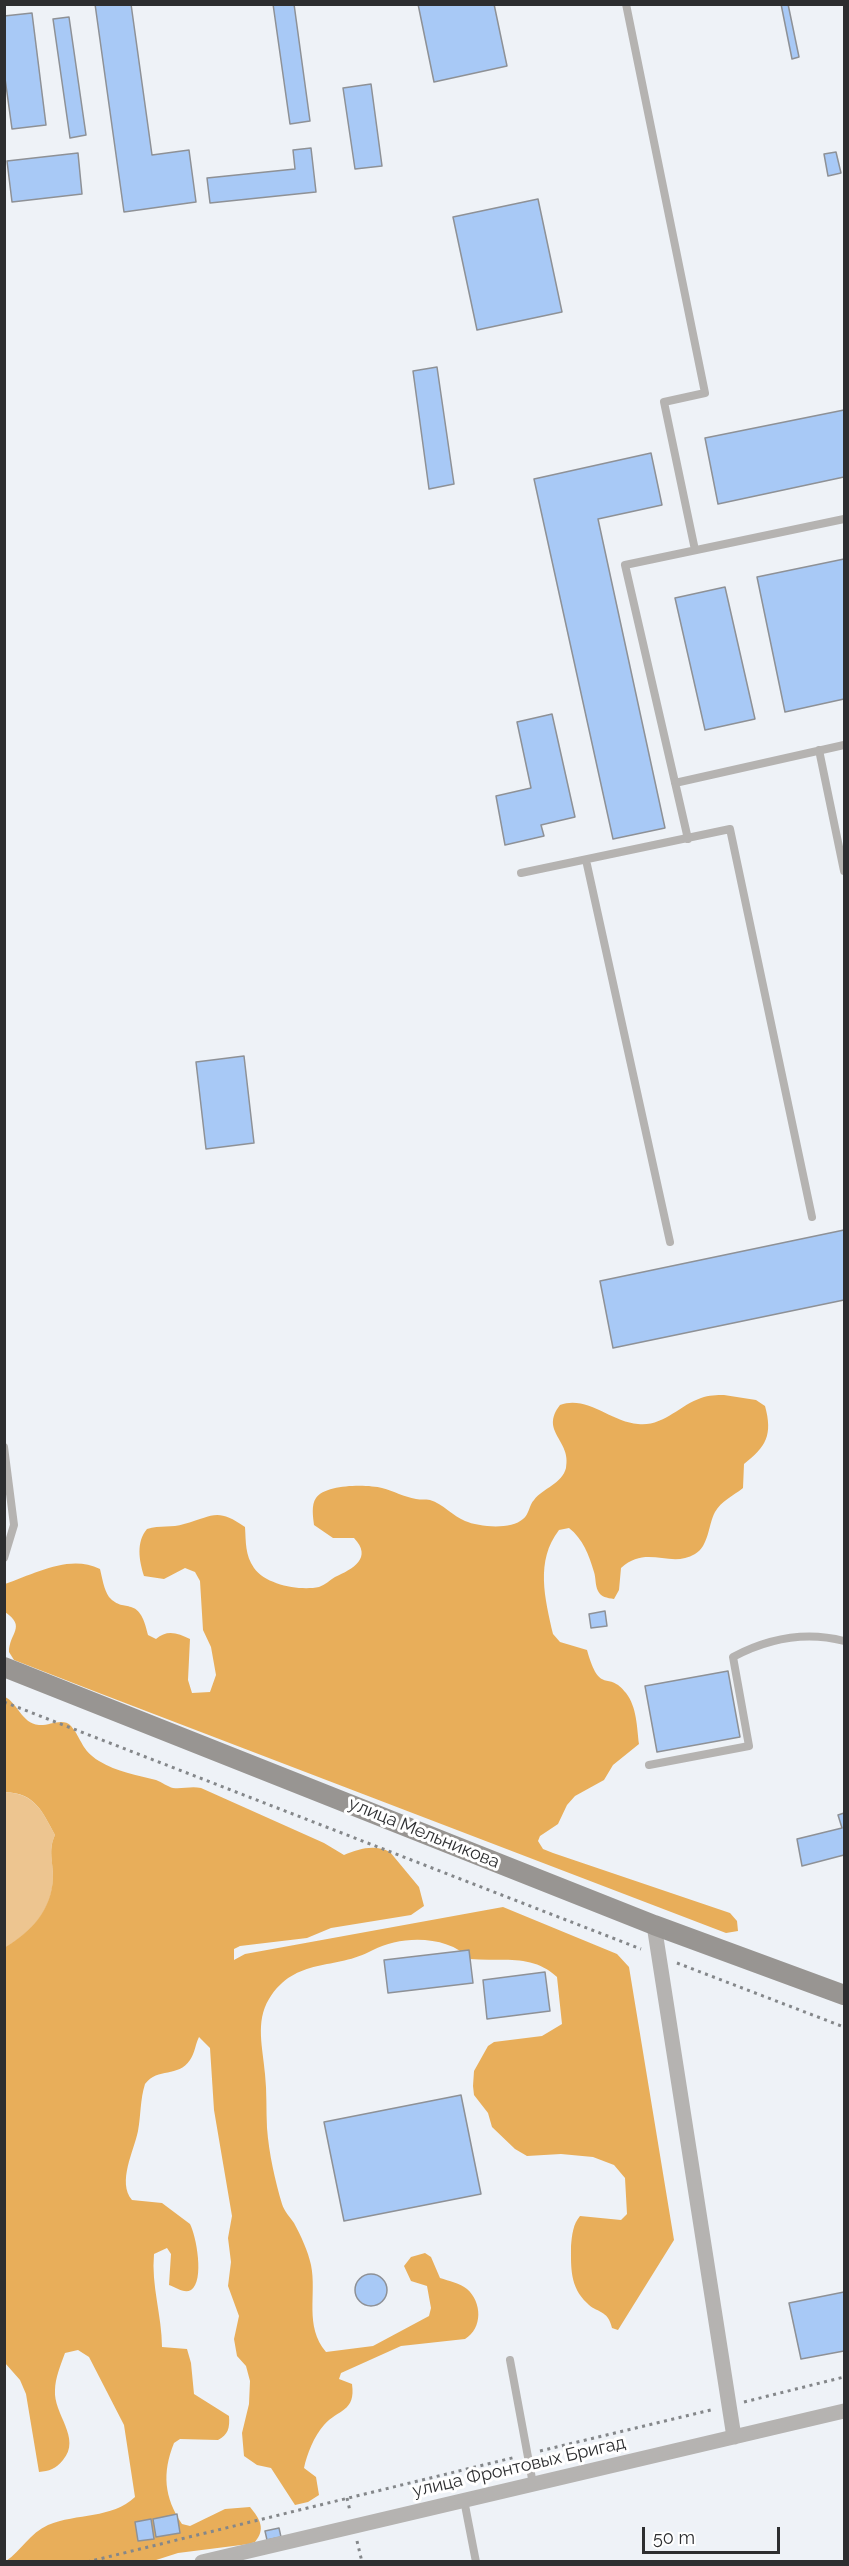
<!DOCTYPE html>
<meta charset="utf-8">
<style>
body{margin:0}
#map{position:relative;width:849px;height:2566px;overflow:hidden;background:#eef2f7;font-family:Raleway,sans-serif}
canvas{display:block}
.frame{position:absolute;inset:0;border:6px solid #2d2e30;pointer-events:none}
.scale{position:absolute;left:642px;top:2527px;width:138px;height:27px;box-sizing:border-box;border:3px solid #2d2e30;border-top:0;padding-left:8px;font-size:18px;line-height:21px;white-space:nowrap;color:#2d2e30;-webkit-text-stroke:4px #fff;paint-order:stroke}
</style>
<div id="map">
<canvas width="849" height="2566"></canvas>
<div class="frame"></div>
<div class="scale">50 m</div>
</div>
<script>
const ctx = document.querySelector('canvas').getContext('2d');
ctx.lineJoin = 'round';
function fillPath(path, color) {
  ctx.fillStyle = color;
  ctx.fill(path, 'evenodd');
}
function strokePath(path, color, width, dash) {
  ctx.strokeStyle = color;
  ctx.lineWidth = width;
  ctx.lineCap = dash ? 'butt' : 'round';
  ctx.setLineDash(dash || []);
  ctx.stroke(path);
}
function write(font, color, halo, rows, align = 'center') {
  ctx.font = font + ' Raleway,sans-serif';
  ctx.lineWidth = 6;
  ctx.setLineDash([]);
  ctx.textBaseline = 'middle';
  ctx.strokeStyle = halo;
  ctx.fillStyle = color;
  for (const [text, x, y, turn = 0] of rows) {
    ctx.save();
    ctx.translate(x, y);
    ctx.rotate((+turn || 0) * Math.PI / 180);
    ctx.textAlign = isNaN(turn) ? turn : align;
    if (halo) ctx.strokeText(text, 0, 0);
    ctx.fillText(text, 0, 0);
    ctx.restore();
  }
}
fillPath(new Path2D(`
 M4 1792C35 1793 42 1811 55 1835 48 1850 53 1860 53 1877 53 1910 31 1932 5 1948Z`), '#edc590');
fillPath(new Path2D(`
 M724 1395 756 1400 765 1406C773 1435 766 1447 744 1464L743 1488C733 1496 721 1501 715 1512 708 1525 709 1546 695 1554 670 1569 647 1544 621 1568L619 1590 614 1599C607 1598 601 1597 598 1591 595 1585 596 1578 594 1572 589 1555 583 1539 569 1528L559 1530C535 1561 545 1599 553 1634L560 1642 587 1650C600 1697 608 1669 626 1693 637 1707 637 1728 639 1744L613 1765 604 1780 575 1796 567 1805 558 1824 540 1836 538 1841 543 1849 553 1853 730 1913 737 1921 738 1931 726 1933 99 1693 14 1660 9 1652C9 1633 27 1627 5 1612V1584C35 1574 69 1554 100 1569 102 1577 104 1590 109 1597 125 1615 139 1593 148 1635L156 1639C167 1629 178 1633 190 1639L188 1680 192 1693 210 1692 216 1675 211 1647 203 1630 200 1581 195 1572 185 1568 164 1579 144 1576C139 1560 136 1542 147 1529 160 1525 172 1528 184 1524 213 1516 217 1507 245 1527 246 1542 245 1555 254 1568 266 1585 300 1591 319 1587 325 1585 330 1580 335 1577 353 1569 373 1558 354 1538H333L314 1525C313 1517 311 1505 316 1498 325 1484 367 1484 382 1488 394 1491 404 1497 416 1499 421 1500 425 1499 430 1500 443 1504 453 1516 465 1521 479 1527 511 1530 523 1519 529 1515 529 1505 534 1500 543 1488 562 1484 566 1468 572 1440 539 1432 560 1405 587 1395 611 1422 638 1424 663 1427 680 1405 701 1398 709 1395 717 1395 724 1395Z
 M5 1697C18 1703 21 1723 39 1725 49 1726 63 1717 71 1726 82 1739 81 1750 99 1761 117 1772 137 1775 156 1780 162 1782 168 1787 173 1788 183 1789 191 1786 201 1788L324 1843 344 1855C359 1849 374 1844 390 1852L419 1887 424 1906 411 1915 331 1928 307 1938 240 1946 234 1949V1960L245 1954 503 1907 617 1954 629 1967 674 2240 618 2330 612 2328C608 2309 596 2313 587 2303 570 2287 571 2268 571 2246 572 2235 573 2224 580 2216L621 2220 627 2214 625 2178 614 2165 593 2157 561 2154 527 2156 515 2149 492 2127 488 2113 474 2095 473 2086 474 2071 488 2046 494 2042 542 2036 562 2024 557 1977C532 1953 501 1962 470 1959 448 1935 401 1935 373 1950 335 1971 296 1956 269 1999 255 2022 263 2048 265 2074 267 2092 266 2110 267 2128 269 2154 275 2180 282 2204 284 2211 290 2217 294 2223 301 2236 308 2251 311 2265 317 2294 304 2326 326 2352L373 2346 429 2316 431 2308 427 2286 411 2281 404 2266 411 2257 425 2253 431 2257 440 2278C449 2281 460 2283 467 2289 482 2302 483 2328 465 2339L401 2346 341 2373 339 2379 352 2384C356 2412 338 2409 324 2425 314 2436 307 2454 304 2468L316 2477 319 2495 308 2502 295 2505 271 2468 257 2465 244 2456 242 2433 249 2404 250 2381 246 2366 237 2356 234 2339 239 2316 228 2286 231 2262 228 2238 232 2216 214 2110 210 2048 199 2037C195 2045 195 2053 190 2060 178 2078 158 2067 145 2084 140 2100 141 2115 138 2131 134 2151 117 2182 132 2200L162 2203 190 2224C196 2235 205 2281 191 2290 184 2294 176 2287 169 2285L171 2254 167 2248 154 2254C151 2285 162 2316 162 2347L187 2349 191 2363 194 2394 229 2416C230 2428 228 2435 218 2440L180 2439 174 2443C162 2473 164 2497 182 2524L190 2526 225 2509 250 2507C260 2519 266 2529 255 2542L249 2544 178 2553 153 2561H6C21 2551 30 2533 48 2525 77 2513 112 2519 135 2497L124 2425 89 2357 78 2350 65 2353C61 2364 55 2378 55 2390 53 2414 82 2438 63 2460 56 2469 49 2471 39 2472L26 2394 20 2380 5 2363 4 1948C31 1932 52 1910 53 1877 53 1861 48 1850 55 1835 42 1811 35 1793 5 1792Z`), '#e8ae5a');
const building = new Path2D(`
 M95 4H131L152 155 189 150 196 202 124 212Z
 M273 4H294L310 121 290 124Z
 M418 4H494L507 66 434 82Z
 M781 4H788L799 57 792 59Z
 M32 13 46 125 12 129 4 71V16Z
 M69 17 86 135 70 138 53 19Z
 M371 84 382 166 355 169 343 88Z
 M311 148 316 192 210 203 207 178 295 169 293 150Z
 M836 152 841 173 828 176 824 154Z
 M78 153 82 194 12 202 7 161Z
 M538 199 562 312 477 330 453 217Z
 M437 367 454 484 429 489 413 371Z
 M844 410V477L718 504 705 438Z
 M651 453 662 505 598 519 665 828 613 839 534 479Z
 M844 559V699L785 712 757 577Z
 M725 587 755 719 705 730 675 598Z
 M552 714 575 817 541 825 544 836 505 845 496 796 531 788 517 722Z
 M244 1056 254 1143 206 1149 196 1062Z
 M844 1230V1300L613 1348 600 1281Z
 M605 1611 607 1626 591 1628 589 1614Z
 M728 1671 740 1737 657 1752 645 1686Z
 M844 1813V1855L802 1866 797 1839 842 1828 838 1815Z
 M469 1950 473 1983 388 1993 384 1960Z
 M545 1972 550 2011 487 2019 483 1980Z
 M461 2095 481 2194 344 2221 324 2122Z
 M355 2290a16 16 0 1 1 32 0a16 16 0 1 1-32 0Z
 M844 2292V2351L801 2359 789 2303Z
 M177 2514 180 2533 156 2537 153 2519Z
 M151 2519 154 2539 138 2541 135 2522Z
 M279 2528 281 2537 267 2540 265 2531Z`);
fillPath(building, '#a8c9f6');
strokePath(building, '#8e9196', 1.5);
strokePath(new Path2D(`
 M4 1702 641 1949
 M677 1963 844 2027
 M744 2402 844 2377
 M540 2451 715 2409
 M347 2498 350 2511
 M357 2541 362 2562
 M87 2562 516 2457`), '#84878a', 3, [3, 4.5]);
strokePath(new Path2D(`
 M626 4 705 393 664 402 695 550
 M819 750 844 871
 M675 783 844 745
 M688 839 625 565 844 519
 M586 860 670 1242
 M521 873 730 829 812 1217
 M4 1447 14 1525 4 1558
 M649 1765 749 1746 733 1657C769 1638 805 1631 844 1641
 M510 2360 533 2484
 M464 2500 476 2562`), '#b5b3b1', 8);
strokePath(new Path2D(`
 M654 1925 734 2437
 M202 2562 844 2411`), '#b5b3b1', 15);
strokePath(new Path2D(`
 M4 1667 654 1925 844 1995`), '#989592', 20);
write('18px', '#2d2e30', '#fff', [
 ["улица Мельникова",424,1833,22],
 ["улица Фронтовых Бригад",519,2467,-13]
]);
</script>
